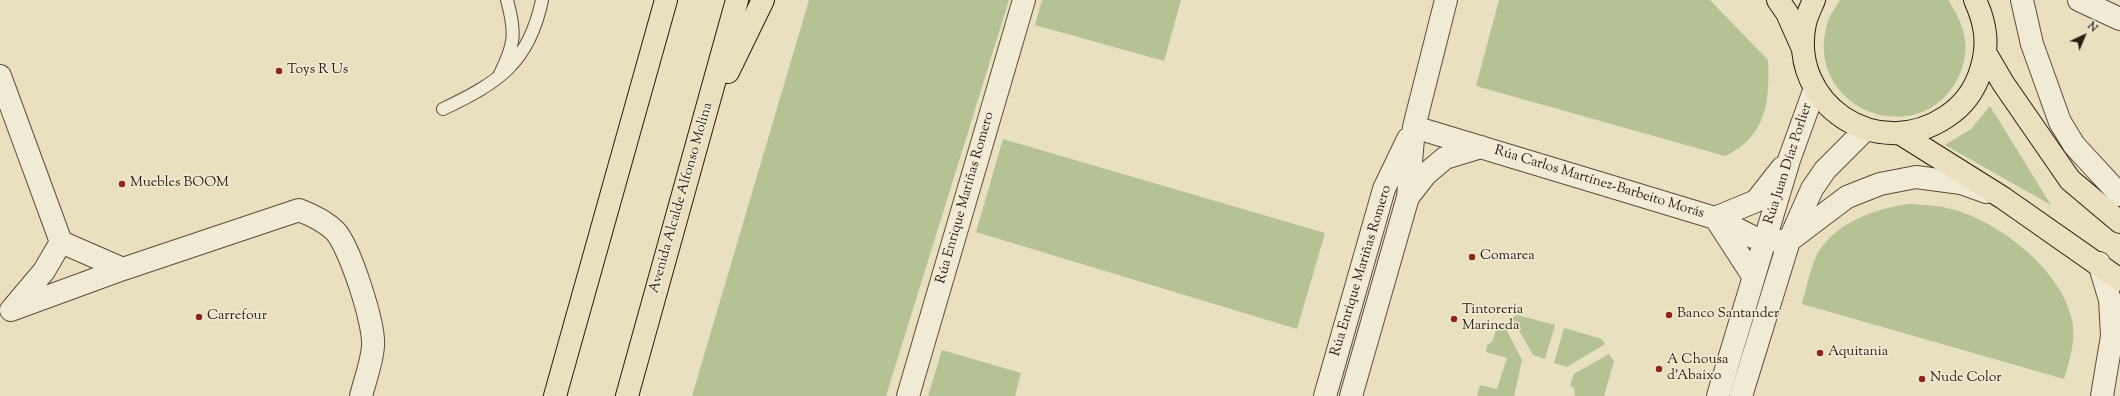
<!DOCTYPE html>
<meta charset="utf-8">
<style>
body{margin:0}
#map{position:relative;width:2120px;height:396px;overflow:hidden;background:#e9e0bf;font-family:"Sorts Mill Goudy",serif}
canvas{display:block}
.north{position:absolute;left:2064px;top:16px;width:40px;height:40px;-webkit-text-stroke:3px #f1ebd5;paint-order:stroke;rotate:44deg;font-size:11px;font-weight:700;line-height:16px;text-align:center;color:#2a1c12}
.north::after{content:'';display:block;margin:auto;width:14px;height:18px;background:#2a1c12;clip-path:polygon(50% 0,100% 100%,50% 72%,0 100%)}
</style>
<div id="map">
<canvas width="2120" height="396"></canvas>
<div class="north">N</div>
</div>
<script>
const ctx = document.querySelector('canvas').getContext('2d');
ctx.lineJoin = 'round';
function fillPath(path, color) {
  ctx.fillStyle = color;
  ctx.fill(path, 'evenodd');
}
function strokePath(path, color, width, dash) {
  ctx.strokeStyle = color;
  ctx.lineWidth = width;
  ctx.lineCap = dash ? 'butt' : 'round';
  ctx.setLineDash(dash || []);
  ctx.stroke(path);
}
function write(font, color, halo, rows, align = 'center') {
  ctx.font = font + ' "Sorts Mill Goudy",serif';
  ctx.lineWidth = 3;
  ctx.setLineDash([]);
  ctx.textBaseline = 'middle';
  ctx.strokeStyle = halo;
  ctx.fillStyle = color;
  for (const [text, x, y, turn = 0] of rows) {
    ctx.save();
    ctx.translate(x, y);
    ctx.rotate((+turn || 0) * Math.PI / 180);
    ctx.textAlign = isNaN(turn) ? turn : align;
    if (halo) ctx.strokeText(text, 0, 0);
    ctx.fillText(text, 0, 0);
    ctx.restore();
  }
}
fillPath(new Path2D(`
 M809 0H1009L886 396H692Z
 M1042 0H1181L1164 61 1035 25Z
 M1499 0H1710L1768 60C1770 102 1766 137 1725 156L1476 86Z
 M1840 0H1948C1963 22 1971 45 1961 71 1927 157 1799 111 1828 21 1830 14 1836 7 1840 0Z
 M1990 106 2051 205 1945 145 1971 129Z
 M1003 139 1325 233 1297 329 976 232Z
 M1910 204C1922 205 1935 205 1947 208 1997 219 2065 271 2073 325 2075 344 2069 362 2064 379L1802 304C1806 290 1812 261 1819 251 1839 221 1877 208 1910 204Z
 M1517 315 1555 325 1545 359 1533 355 1512 318Z
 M1503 323 1522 360 1514 396H1477L1480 385 1497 389 1507 358 1486 352 1487 345 1492 342 1497 327Z
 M1564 328 1602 339 1605 344 1567 367 1554 363Z
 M942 350 1021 373 1015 396H928Z
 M1609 354 1614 361 1604 396H1575L1574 388 1570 385 1574 374Z`), '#b5c293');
const lane = new Path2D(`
 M500 74C515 44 516 33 507 0
 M443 109C498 83 529 63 542 0`);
const street = new Path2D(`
 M2022 0 2032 44 2060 122 2074 145 2120 195
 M2079 0 2120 19
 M0 76 61 242 44 271 12 309
 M1414 127 1715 218 1753 237 1764 240 1789 241
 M1408 197 1426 174 1445 158 1481 147
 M1715 218 1756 201 1782 168
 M1716 219 1753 276
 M1790 240 1847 197 1880 184 1916 177 1961 183 1986 192
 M61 242 123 269
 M2099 263 2110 300 2112 336 2102 396
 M11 310 123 269 299 210C312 215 325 221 335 231 350 247 375 325 373 346 372 362 365 380 361 396
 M908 396 1024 0
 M1325 396 1384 189 1408 139
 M1351 396 1408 197 1414 127 1446 0
 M1718 396 1789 160 1815 88
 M1741 396 1789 241 1812 189 1825 170 1866 129`);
const primary = new Path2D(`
 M1778 0 1787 13 1803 49
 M1814 0C1811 7 1807 15 1805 23 1788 104 1877 163 1946 117 1963 106 1975 90 1981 70 1989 45 1986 24 1975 0
 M1986 54 2003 83 2070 180 2120 222
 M1901 134 2003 198 2120 280`);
const highway = new Path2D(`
 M728 72 763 0
 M555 396 666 0
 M627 396 737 0`);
strokePath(lane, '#5a4d3d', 14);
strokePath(street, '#5a4d3d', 24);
strokePath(primary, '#2a1c12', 24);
strokePath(highway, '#2a1c12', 24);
strokePath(lane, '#f1ebd5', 12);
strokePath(street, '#f1ebd5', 22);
strokePath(primary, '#e9e0bf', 22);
strokePath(highway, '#e9e0bf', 22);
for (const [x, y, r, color] of [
 [279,71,4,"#8f2418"],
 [122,184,4,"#8f2418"],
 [1472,257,4,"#8f2418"],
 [1669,315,4,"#8f2418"],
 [199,317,4,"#8f2418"],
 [1454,319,4,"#8f2418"],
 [1820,353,4,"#8f2418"],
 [1659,369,4,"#8f2418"],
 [1922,379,4,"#8f2418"]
]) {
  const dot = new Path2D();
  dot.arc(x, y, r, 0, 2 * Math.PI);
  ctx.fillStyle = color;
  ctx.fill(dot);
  strokePath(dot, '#f1ebd5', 1.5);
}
write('14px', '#2a1c12', '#f1ebd5', [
 ["Toys R Us",287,71],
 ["Muebles BOOM",130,184],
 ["Comarea",1480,257],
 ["Tintorería",1462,311],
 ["Marineda",1462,327],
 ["Banco Santander",1677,315],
 ["Carrefour",207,317],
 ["Aquitania",1828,353],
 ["A Chousa",1667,361],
 ["d'Abaixo",1667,377],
 ["Nude Color",1930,379]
], 'left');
write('14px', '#2a1c12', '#f1ebd5', [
 ["Rúa Juan Díaz Porlier",1789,164,-72],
 ["Rúa Carlos Martínez-Barbeito Morás",1599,183,17],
 ["Avenida Alcalde Alfonso Molina",682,198,-74],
 ["Rúa Enrique Mariñas Romero",966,198,-74],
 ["Rúa Enrique Mariñas Romero",1362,271,-73]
]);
</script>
